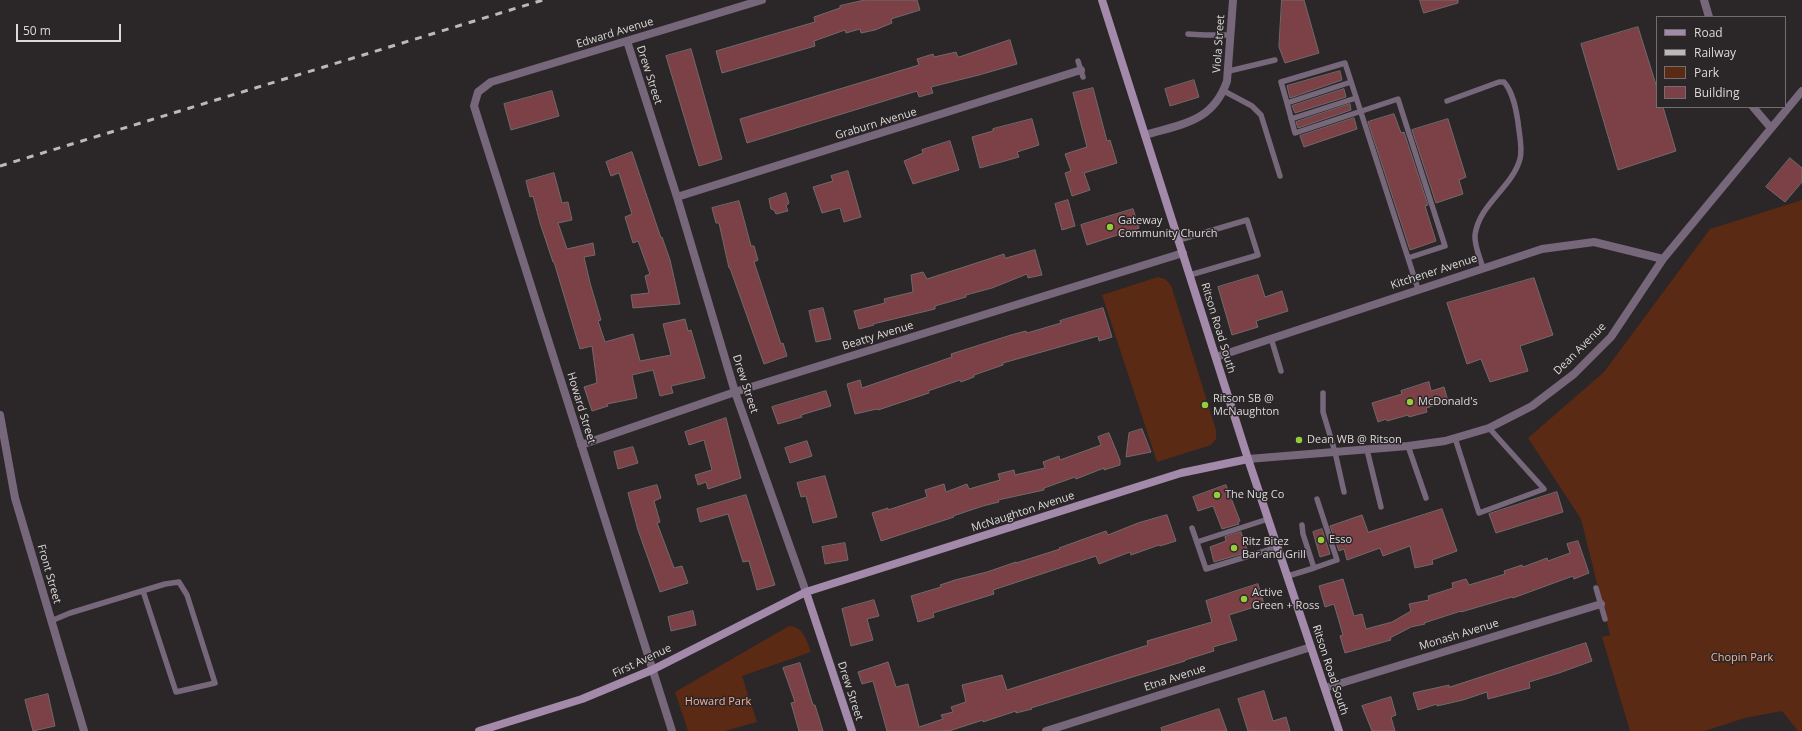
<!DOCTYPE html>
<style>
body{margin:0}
#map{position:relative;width:1802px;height:731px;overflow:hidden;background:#2b2628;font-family:"Open Sans",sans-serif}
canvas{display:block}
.legend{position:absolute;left:1656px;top:16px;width:130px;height:92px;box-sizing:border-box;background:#2b2628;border:1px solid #726e6f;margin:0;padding:5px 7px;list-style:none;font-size:12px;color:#dcd9da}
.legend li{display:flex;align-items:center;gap:8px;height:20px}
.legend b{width:20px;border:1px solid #726e6f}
.scale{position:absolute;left:16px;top:24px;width:105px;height:18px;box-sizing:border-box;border:2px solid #dcd9da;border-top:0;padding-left:5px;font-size:12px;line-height:14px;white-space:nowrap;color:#dcd9da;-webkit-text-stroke:3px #2b2628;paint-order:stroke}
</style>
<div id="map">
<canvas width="1802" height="731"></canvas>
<ul class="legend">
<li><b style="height:5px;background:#a38aab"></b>Road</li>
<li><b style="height:5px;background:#bdb9bb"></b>Railway</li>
<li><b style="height:11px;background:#5a2a14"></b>Park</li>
<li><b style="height:11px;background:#7b4146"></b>Building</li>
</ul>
<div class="scale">50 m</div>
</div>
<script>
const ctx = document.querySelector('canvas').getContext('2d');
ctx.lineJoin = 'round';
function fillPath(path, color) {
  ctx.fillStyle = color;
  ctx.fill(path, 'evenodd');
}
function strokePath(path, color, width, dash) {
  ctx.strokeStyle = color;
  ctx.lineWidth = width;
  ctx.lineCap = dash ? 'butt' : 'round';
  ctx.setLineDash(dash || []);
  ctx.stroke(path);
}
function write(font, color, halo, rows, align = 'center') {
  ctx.font = font + ' "Open Sans",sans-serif';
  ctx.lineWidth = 3;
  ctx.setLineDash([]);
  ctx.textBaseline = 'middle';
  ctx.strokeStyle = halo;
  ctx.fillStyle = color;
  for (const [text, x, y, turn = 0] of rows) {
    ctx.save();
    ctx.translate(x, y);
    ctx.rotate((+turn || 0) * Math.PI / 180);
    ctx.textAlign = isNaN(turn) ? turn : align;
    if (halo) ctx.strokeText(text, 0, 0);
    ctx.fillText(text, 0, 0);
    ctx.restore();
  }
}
fillPath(new Path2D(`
 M1802 200V731H1798L1782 711 1745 718 1704 731H1630L1602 637 1610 635 1581 519 1528 438 1604 372 1710 229Z
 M1158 277 1165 279 1171 285 1216 430V439L1211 445 1157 462 1102 295Z
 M789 626C803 626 807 641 811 652L742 676 757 722 725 731H688L675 692Z`), '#5a2a14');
const building = new Path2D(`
 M865 0H917L920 10 891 19 892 23 875 30 861 33 860 29 846 33 845 30 814 41 815 46 722 73 716 51 815 22 814 17 840 8V6Z
 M1282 0H1304L1319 53 1285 63 1279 47Z
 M1420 0H1458V3L1424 13Z
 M1638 27 1657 88V107H1663L1676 151 1618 170 1581 44Z
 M1010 40 1017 64 979 75 931 87 933 93 919 97 917 91 747 143 740 119 919 65 917 59 933 54 934 57 956 52 958 57Z
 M691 49 722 159 699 166 666 56Z
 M1340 71 1342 80 1290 98 1287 86Z
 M1194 80 1199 97 1170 106 1165 89Z
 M1093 88 1107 141 1110 140 1117 163 1084 173 1090 190 1072 196 1065 173 1071 171 1065 154 1087 147 1073 93Z
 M1344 89 1346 97 1295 113 1292 106Z
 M552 91 559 116 511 130 504 104Z
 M1350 104 1351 110 1298 128 1296 122Z
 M1394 114 1401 133 1404 132 1428 205 1425 206 1436 241 1410 250 1368 122Z
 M1354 118 1357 129 1304 147 1300 136Z
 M1032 119 1039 145 1017 152 1019 157 980 168 972 137 993 131V129Z
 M1448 119 1466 177 1459 180 1463 194 1436 203 1412 130Z
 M950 141 959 170 913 184 904 161 923 153 922 150Z
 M632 152 661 238 662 237 670 260 680 304 633 308 631 295 649 293 645 276 650 274 638 241 633 243 625 217 632 214 619 173 611 176 606 162Z
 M1790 158 1802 168V182L1785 202 1766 187Z
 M848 171 861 217 844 222 840 208 822 213 813 187 833 181 831 176Z
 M554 173 562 203 568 202 572 220 558 223 567 249 593 243 595 255 584 257 590 283 601 320 598 321 605 342 633 334 640 361 671 355 663 324 685 319 688 331 691 330 705 378 671 386 673 393 660 396 653 370 632 375 637 398 607 404 608 406 592 411 584 387 597 383 592 346 580 349 554 262H553L540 223 533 196 530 197 526 181Z
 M786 193 789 203 786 206 788 211 776 214 774 210 771 209 769 199Z
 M1068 200 1075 226 1062 230 1055 204Z
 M739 201 751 246H754L758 260 754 262 781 344 783 343 787 356 764 364 730 268H729L719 223H716L712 208Z
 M1133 209 1139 228 1087 245 1081 225Z
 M1035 250 1042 275 1028 278 1027 274 992 288 966 295V297L935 306V309L873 324 874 325 859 329 854 311 885 303 884 299 913 292 911 275 923 272 927 279 1004 254 1005 258Z
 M1258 275 1265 297 1282 291 1288 311 1256 321 1258 327 1232 335 1218 287Z
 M1534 278 1553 335 1520 346 1528 371 1490 382 1481 359 1467 364 1447 303Z
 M823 308 831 339 816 342 809 311Z
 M1103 308 1112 337 1099 341 1098 336 1003 363V365L974 375V377L961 382 960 380 928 391 929 393 878 410 877 409 855 414 847 384 860 380 862 388 952 357 951 354 1011 335 1026 331 1027 333 1061 323 1060 321Z
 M1429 382 1431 391 1444 387 1448 401 1426 408 1427 412 1409 417 1408 415 1387 421 1386 419 1378 422 1372 403 1402 394 1401 391Z
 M826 391 831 406 801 415 802 417 778 424 772 407Z
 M726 418 741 478 708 489 706 482 698 485 695 475 712 470 704 440 689 445 685 432Z
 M1142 429 1151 452 1126 457 1129 433Z
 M1109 433 1120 460V465L1104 470V468L1076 479 1075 477 1044 488V490L998 500 999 502 983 506 953 516 954 517 881 541 872 513 888 508V510L927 497 925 490 944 484 946 492 967 484 969 489 1000 480 998 474 1014 470 1015 475 1045 468 1043 462 1059 456 1060 460 1101 445 1098 437Z
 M807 441 812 456 790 463 785 448Z
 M633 447 638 463 618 469 614 452Z
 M825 476 837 517 813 523 806 496 801 497 797 483Z
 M657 485 661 498 654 501 660 522 657 523 674 568 682 566 688 583 660 592 638 530 628 493Z
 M1226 485 1240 521 1238 522 1239 524 1222 529 1213 506 1198 511 1193 497Z
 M1557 492 1563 512 1496 533 1489 514Z
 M746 495 775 585 757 590 749 561 743 562 728 514 700 522 697 509Z
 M1442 509 1457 551 1432 560 1433 564 1415 568 1410 546 1383 556 1380 548 1347 560 1344 549 1339 551 1330 526 1362 515 1368 532Z
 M1167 515 1176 541 1160 546 1159 545 1131 555 1130 552 1099 564 1096 556 993 590 994 594 933 613 934 617 918 622 911 596 941 587 940 585 955 580 987 572 1016 562V563L1060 549 1059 548 1106 531 1108 535 1138 523Z
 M1322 529 1330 554 1320 557 1313 532Z
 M1241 532 1248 552 1214 562 1210 547 1226 541 1225 537Z
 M1578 541 1589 573 1574 579 1573 576 1513 598 1512 597 1461 612V611L1424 623 1425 624 1411 627 1390 638 1391 640 1345 653 1340 636 1343 635 1334 604 1325 607 1319 586 1343 579 1354 616 1362 614 1366 629 1392 622 1411 611 1409 604 1429 600 1428 596 1453 588 1452 583 1466 579 1469 585 1505 574 1504 571 1522 565 1523 567 1547 558 1548 561 1570 553 1567 544Z
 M845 543 848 560 825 564 822 547Z
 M1258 584 1264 604 1229 615 1237 640 1213 647 1214 651 1185 660V661L1031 708 1032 709 1016 713V711L983 722V720L949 731H887L873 681 862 684 858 672 888 662 896 687 908 684 919 727 943 719 941 715 953 712 951 707 966 702 962 685 1002 675 1007 690 1148 645 1147 641 1212 622 1206 601Z
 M874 600 879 616 867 619 873 640 851 646 842 609Z
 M693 611 696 625 671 631 668 617Z
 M1586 643 1592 661 1559 673 1529 682 1530 688 1488 699 1487 692 1463 700 1437 706V704L1418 710 1413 693 1449 685V687Z
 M800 663 813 705H815L823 731H799L791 703 795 702 783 668Z
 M1264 691 1273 721 1286 717 1290 731H1248L1238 699Z
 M48 694 55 726 33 731 25 700Z
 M1391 697 1396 715 1391 717 1395 731H1372L1362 706Z
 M1219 709 1227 731H1162L1161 728Z`);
fillPath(building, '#7b4146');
strokePath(building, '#716a6a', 1);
strokePath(new Path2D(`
 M1188 34 1205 35H1231
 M1078 61 1083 77
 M1229 71 1275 60
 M1351 82 1287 103 1281 82 1345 63 1418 289
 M1224 91 1252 106 1261 115 1280 176
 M1447 101 1499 82H1504C1513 92 1516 109 1518 122 1519 134 1523 148 1520 159 1512 188 1479 204 1475 235 1474 245 1480 258 1483 268
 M1287 103 1295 133 1398 99 1445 246 1408 258
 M1291 119 1356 98
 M1179 240 1247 220 1258 255 1190 275
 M1271 338 1281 371
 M1323 393V412L1335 452 1344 492
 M1455 438 1479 513 1544 489 1489 428
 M1408 446 1426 498
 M1367 450 1381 507
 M1302 525 1303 534 1314 568 1337 560 1317 499
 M1192 528 1206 569 1278 547
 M1197 542 1268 519
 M1288 576 1314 568
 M1596 588 1605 619
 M51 621 70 613 165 584 179 582 187 595 215 683 176 692 143 591`), '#76677b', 5.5);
strokePath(new Path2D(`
 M1704 0 1709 17
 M627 41 677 197 735 392 806 592
 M1753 107 1771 128
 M1145 135C1182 124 1213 122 1227 81L1233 0
 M677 197 1081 70
 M1216 357 1542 249 1594 242 1663 259
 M0 415 15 498 84 731
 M581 445 735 392 1183 253
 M1248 459 1408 446 1445 441 1489 428 1532 406 1574 374 1611 337 1663 259 1802 91
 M1325 688 1601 604
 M672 731 474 106 478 92 491 82 762 0
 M1046 731 1311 647`), '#76677b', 8);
strokePath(new Path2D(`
 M1102 0 1248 459 1339 731
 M806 592 852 731
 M479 731 582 699 652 670 806 592 1143 485 1181 473 1248 459`), '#a38aab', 8);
strokePath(new Path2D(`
 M0 166 543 0`), '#bdb9bb', 3, [7, 7]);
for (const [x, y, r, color] of [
 [1110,227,4,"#95cc3b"],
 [1410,402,4,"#95cc3b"],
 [1205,405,4,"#95cc3b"],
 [1299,440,4,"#95cc3b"],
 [1217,495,4,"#95cc3b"],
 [1321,540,4,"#95cc3b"],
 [1234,548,4,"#95cc3b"],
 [1244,599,4,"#95cc3b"]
]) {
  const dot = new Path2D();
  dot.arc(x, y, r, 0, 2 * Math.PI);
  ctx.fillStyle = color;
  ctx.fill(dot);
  strokePath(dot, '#2b2628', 1.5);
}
write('11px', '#dcd9da', '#2b2628', [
 ["Edward Avenue",615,33,-17],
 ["Viola Street",1219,44,-86],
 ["Drew Street",649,75,72],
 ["Graburn Avenue",876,124,-17],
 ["Kitchener Avenue",1434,272,-18],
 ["Ritson Road South",1218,328,73],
 ["Beatty Avenue",878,336,-17],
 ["Dean Avenue",1580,349,-45],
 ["Drew Street",745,384,72],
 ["Howard Street",581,408,73],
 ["McNaughton Avenue",1023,512,-18],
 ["Front Street",49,574,74],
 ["Monash Avenue",1459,635,-17],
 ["First Avenue",642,661,-25],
 ["Ritson Road South",1330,670,72],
 ["Etna Avenue",1175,678,-18],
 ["Drew Street",850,691,72]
]);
write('11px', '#dcd9da', '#2b2628', [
 ["Gateway",1118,221],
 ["Community Church",1118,234],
 ["Ritson SB @",1213,399],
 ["McNaughton",1213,412],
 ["McDonald's",1418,402],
 ["Dean WB @ Ritson",1307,440],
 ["The Nug Co",1225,495],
 ["Esso",1329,540],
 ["Ritz Bitez",1242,542],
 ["Bar and Grill",1242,555],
 ["Active",1252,593],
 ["Green + Ross",1252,606]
], 'left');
write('11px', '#f6b296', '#2b2628', [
 ["Chopin Park",1742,658],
 ["Howard Park",718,702]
]);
</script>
